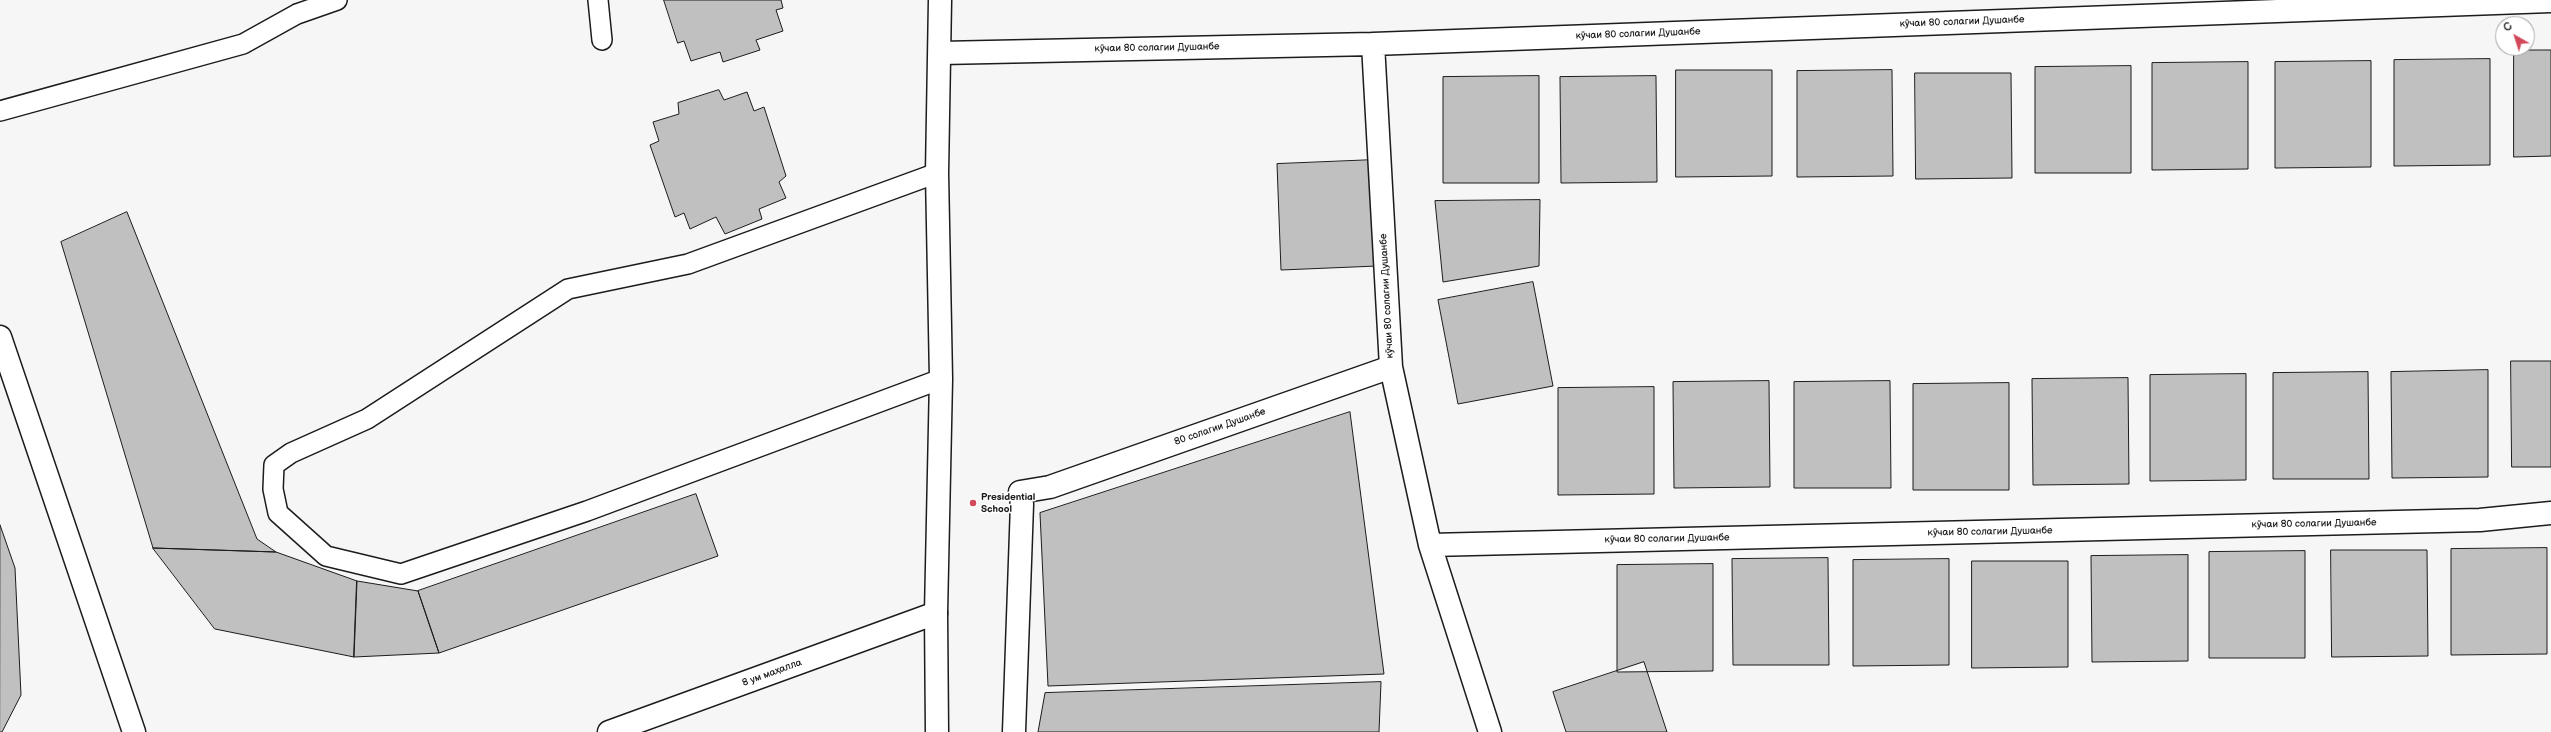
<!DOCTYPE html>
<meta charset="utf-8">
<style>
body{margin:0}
#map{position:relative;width:2551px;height:732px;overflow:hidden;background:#f6f6f6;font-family:"Balsamiq Sans",sans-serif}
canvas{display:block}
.north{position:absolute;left:2495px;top:16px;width:40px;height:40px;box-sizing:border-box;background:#fff;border:1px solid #a4a4a4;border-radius:50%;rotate:321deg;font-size:11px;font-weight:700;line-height:16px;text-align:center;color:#1c1c1c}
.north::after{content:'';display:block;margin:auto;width:14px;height:18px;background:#d1495b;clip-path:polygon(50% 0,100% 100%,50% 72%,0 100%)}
</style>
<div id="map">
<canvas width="2551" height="732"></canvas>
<div class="north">С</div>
</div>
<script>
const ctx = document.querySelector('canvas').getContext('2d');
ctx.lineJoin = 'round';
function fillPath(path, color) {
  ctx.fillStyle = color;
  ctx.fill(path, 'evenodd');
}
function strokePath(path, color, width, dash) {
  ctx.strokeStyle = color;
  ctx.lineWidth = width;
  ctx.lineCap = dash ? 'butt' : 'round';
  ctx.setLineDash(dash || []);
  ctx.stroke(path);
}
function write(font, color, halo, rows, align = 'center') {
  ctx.font = font + ' "Balsamiq Sans",sans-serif';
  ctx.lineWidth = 3;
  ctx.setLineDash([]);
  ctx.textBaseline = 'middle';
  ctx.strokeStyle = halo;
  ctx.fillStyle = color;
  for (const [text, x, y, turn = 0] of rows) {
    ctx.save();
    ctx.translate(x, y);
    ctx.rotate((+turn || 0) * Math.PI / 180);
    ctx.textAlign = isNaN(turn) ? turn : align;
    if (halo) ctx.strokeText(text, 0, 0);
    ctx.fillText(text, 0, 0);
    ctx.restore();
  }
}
const building = new Path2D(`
 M664 0H781L783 8 776 10 783 31 756 40 760 50 723 62 720 52 691 61 684 41 678 43Z
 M2514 50H2551V156L2514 157Z
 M2490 59V165L2394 166V60Z
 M2371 61V167L2275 168V62Z
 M2248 62V169L2152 170V63Z
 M2131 66V173H2035V67Z
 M1676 70H1772V176L1676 177Z
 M1892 70 1893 176 1797 177V71Z
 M1915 73H2011L2012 178 1916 179Z
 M1539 76V183H1443V77Z
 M1656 76 1657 182 1561 183 1560 77Z
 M719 90 724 100 747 92 754 111 764 107 786 176 779 182 786 198 759 209 762 219 725 234 716 217 690 229 684 213 675 217 650 145 659 141 653 122 679 114 678 103Z
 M1374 160 1377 266 1281 270 1277 164Z
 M1540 200 1539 266 1443 282 1435 201Z
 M127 212 257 539 276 552 153 548 61 242Z
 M1533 282 1553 386 1458 404 1438 300Z
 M2511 361H2551V467H2512Z
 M2488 370V477L2392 478 2391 372Z
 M2368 372 2369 479H2273V373Z
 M2246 374V480L2150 481V375Z
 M2128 378 2129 484 2033 485 2032 379Z
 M1769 381 1770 487 1674 488 1673 382Z
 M1890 381 1891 488H1794V382Z
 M2009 383V490H1913V384Z
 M1654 387V494L1558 495V388Z
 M1350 412 1384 674 1048 686 1040 513Z
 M696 494 718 556 439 653 418 591Z
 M0 525 15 568 21 695 2 732H0Z
 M153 548 276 552 357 581 354 657 215 629Z
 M2547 548V654L2451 655V549Z
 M2331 550H2427L2428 656 2332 657Z
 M2305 551V658H2209V552Z
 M2188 555V661L2092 662 2091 556Z
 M1828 558 1829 665H1733L1732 559Z
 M1949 559V665L1853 666V560Z
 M1972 561H2068V667L1972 668Z
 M1713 564V671L1617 672V565Z
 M357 581 418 591 439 653 354 657Z
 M1644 662 1667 732H1566L1553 692Z
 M1381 682 1379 732H1038L1045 693Z`);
fillPath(building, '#c0c0c0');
strokePath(building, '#1c1c1c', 1);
const lane = new Path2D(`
 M598 0 602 40
 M0 111 243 44 297 14 337 0
 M937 173 688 264 568 289 367 419 291 453 274 465 273 489 278 513 326 556 401 574 587 511 941 379`);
const street = new Path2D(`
 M1373 44 1391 367 1430 545 1490 732
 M941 53 1373 44 2551 1
 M0 337 134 732
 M1430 545 2480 520 2551 513
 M609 732 936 613
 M1014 732 1022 504 1020 492 1050 487 1391 367`);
const secondary = new Path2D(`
 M937 732 936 613 941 379 937 173 940 0`);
strokePath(lane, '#1c1c1c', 22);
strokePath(street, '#1c1c1c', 25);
strokePath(secondary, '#1c1c1c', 25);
strokePath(lane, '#fff', 19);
strokePath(street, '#fff', 22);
strokePath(secondary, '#fff', 22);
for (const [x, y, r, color] of [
 [973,503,4,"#d1495b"]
]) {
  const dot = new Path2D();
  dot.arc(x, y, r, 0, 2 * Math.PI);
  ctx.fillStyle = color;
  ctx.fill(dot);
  strokePath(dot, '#fff', 1.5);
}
write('10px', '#1c1c1c', '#fff', [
 ["кӯчаи 80 солагии Душанбе",1962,22,-2],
 ["кӯчаи 80 солагии Душанбе",1638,34,-2],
 ["кӯчаи 80 солагии Душанбе",1157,48,-1],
 ["кӯчаи 80 солагии Душанбе",1387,296,-93],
 ["80 солагии Душанбе",1220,427,-19],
 ["кӯчаи 80 солагии Душанбе",2314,524,-1],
 ["кӯчаи 80 солагии Душанбе",1990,532,-1],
 ["кӯчаи 80 солагии Душанбе",1667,539,-1],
 ["8 ум маҳалла",772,673,-20]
]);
write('bold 10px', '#1c1c1c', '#fff', [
 ["Presidential",981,497],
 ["School",981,509]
], 'left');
</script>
